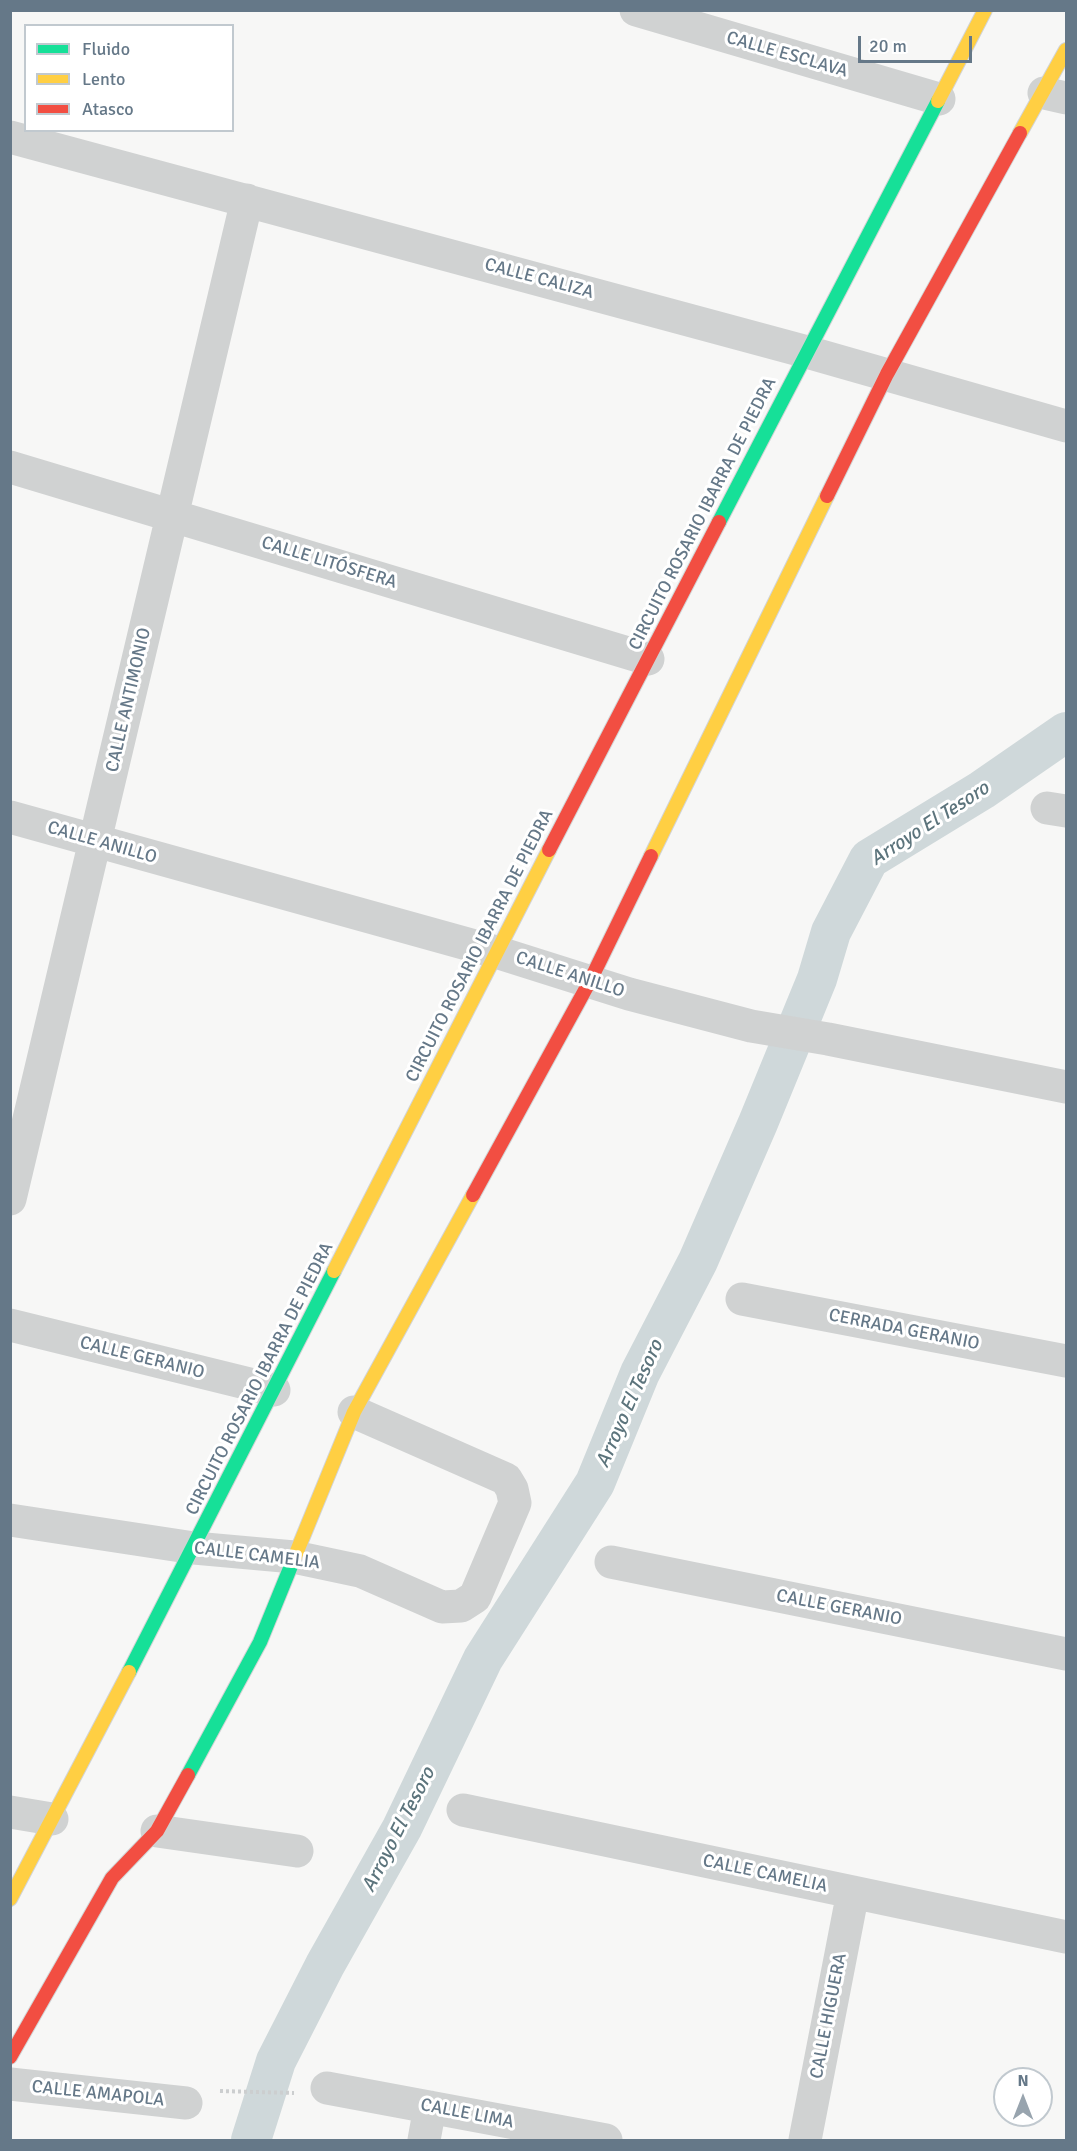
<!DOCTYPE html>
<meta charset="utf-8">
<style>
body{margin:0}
#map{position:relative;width:1077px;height:2151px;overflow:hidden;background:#f7f7f6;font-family:Signika,sans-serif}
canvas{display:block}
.frame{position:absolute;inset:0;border:12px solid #657888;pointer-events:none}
.legend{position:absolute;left:24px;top:24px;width:210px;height:108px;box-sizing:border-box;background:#fff;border:2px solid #c1c9cf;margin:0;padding:8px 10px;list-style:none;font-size:18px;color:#657888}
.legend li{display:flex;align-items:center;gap:12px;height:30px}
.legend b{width:30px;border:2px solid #c1c9cf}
.north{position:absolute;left:993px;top:2067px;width:60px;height:60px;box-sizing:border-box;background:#fff;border:2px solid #c1c9cf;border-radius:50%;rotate:0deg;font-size:16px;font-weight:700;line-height:24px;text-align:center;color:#657888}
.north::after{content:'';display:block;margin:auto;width:21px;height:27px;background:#98a4ae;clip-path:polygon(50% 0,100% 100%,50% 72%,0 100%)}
.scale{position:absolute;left:858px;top:36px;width:114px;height:27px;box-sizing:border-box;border:3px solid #657888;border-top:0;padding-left:8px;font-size:18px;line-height:21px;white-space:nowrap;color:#657888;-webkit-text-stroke:4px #fff;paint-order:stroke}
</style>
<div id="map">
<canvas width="1077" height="2151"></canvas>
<div class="frame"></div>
<ul class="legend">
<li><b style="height:8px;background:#16e098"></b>Fluido</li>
<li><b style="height:8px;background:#ffcf43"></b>Lento</li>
<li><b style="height:8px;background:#f24e42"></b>Atasco</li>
</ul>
<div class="north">N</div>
<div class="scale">20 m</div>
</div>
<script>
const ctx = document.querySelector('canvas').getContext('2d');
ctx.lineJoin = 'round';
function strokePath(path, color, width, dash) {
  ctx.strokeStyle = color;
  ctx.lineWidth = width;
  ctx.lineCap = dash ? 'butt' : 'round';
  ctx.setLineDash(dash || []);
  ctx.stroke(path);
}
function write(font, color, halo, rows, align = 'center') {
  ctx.font = font + ' Signika,sans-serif';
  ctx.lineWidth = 6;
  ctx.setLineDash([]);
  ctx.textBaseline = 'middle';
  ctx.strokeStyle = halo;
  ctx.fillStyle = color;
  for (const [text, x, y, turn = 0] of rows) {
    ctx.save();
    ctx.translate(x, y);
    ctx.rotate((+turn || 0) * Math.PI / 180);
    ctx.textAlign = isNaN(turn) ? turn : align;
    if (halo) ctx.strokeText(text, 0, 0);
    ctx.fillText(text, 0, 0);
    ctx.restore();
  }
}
strokePath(new Path2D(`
 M251 2140 276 2061 325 1965 402 1828 483 1659 595 1483 640 1373 698 1261 758 1123 817 979 831 932 869 859 982 790 1066 732`), '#cfd8da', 40);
const fast = new Path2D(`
 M719 522 938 101
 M129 1672 334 1271
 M188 1775 260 1642 293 1561`);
const slow = new Path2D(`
 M938 101 985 10
 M1020 133 1066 50
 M651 856 827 496
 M334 1271 549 850
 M293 1561 354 1412 473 1195
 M10 1899 129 1672`);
const jam = new Path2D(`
 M827 496 887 374 1020 133
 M549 850 719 522
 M473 1195 590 981 651 856
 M10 2057 112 1878 157 1831 188 1775`);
strokePath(fast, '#d2d4d5', 16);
strokePath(slow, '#d2d4d5', 16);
strokePath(jam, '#d2d4d5', 16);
strokePath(new Path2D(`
 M220 2091 294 2093`), '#cccecf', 4, [3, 3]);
strokePath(new Path2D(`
 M636 10 939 99
 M1044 93 1066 98
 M10 137 807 352 1066 426
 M10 467 648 659
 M1047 808 1066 811
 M10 817 496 952 629 994 751 1026 828 1039 1066 1087
 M10 1199 247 200
 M742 1299 1066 1361
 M10 1325 274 1390
 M10 1520 194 1548 294 1557 360 1571 442 1607 461 1606 475 1597 515 1503 512 1489 506 1479 354 1412
 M611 1562 1066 1654
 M463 1810 1066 1937
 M10 1812 52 1819
 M157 1831 297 1851
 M10 2084 186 2103
 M327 2088 606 2140
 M424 2140 430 2107
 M805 2140 853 1892`), '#d0d2d2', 33);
strokePath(fast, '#16e098', 14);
strokePath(slow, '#ffcf43', 14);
strokePath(jam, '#f24e42', 14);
write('18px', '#657888', '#fff', [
 ["CALLE ESCLAVA",787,55,16],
 ["CALLE CALIZA",539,279,15],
 ["CIRCUITO ROSARIO IBARRA DE PIEDRA",703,514,-63],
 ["CALLE LITÓSFERA",329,563,17],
 ["CALLE ANTIMONIO",129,700,-77],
 ["CALLE ANILLO",102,843,16],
 ["CIRCUITO ROSARIO IBARRA DE PIEDRA",480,946,-63],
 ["CALLE ANILLO",570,975,18],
 ["CERRADA GERANIO",904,1330,11],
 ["CALLE GERANIO",142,1358,14],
 ["CIRCUITO ROSARIO IBARRA DE PIEDRA",260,1379,-63],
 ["CALLE CAMELIA",257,1556,7],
 ["CALLE GERANIO",839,1608,11],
 ["CALLE CAMELIA",765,1874,12],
 ["CALLE HIGUERA",829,2016,-79],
 ["CALLE AMAPOLA",98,2094,6],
 ["CALLE LIMA",467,2114,11]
]);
write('italic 20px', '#5c747c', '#fff', [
 ["Arroyo El Tesoro",930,824,-33],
 ["Arroyo El Tesoro",630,1404,-66],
 ["Arroyo El Tesoro",399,1830,-63]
]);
</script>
